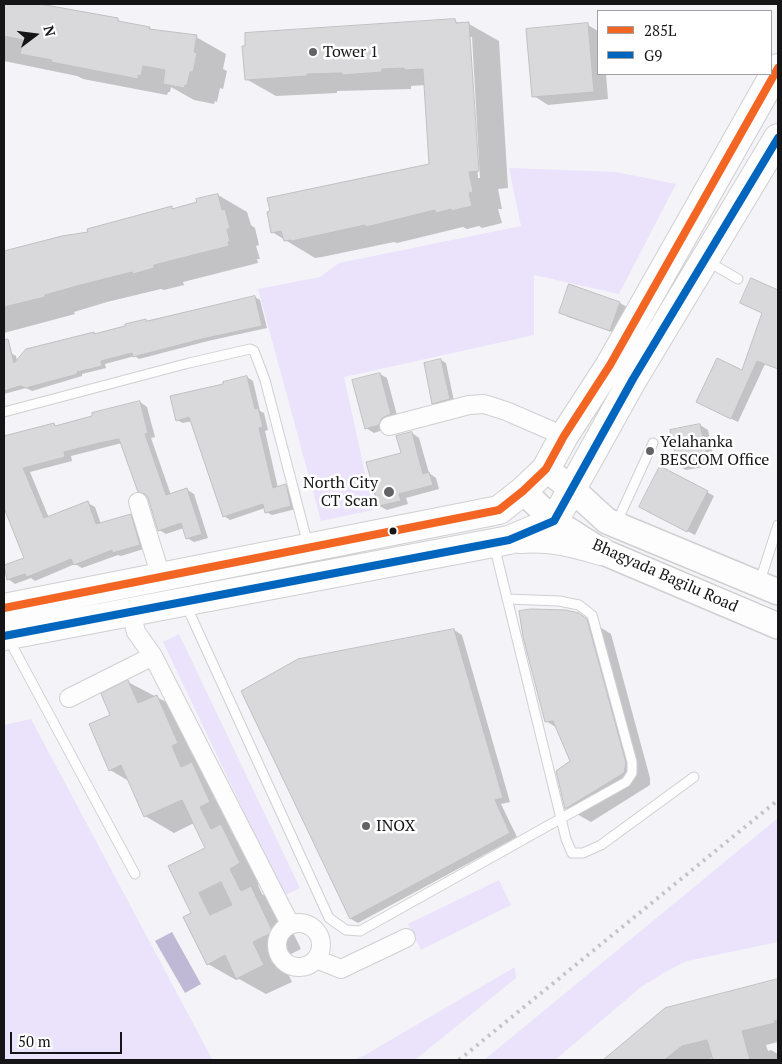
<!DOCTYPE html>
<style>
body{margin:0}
#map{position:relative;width:782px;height:1064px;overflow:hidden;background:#f4f3f7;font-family:"PT Serif",serif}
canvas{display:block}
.frame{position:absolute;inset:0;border:5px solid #151517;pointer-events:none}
.legend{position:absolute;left:597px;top:10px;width:175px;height:65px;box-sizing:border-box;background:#fff;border:1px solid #a1a1a2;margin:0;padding:6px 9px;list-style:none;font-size:15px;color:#151517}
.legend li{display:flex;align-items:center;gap:10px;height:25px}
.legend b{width:25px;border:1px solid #a1a1a2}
.north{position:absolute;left:10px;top:10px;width:50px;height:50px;-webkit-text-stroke:4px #fff;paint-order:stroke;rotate:75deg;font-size:14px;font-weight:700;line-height:20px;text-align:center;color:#151517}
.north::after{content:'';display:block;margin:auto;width:18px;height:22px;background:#151517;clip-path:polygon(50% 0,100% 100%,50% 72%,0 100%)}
.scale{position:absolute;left:10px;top:1032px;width:112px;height:22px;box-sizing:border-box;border:2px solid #151517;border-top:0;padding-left:6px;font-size:15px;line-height:18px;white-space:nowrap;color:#151517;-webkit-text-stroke:4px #fff;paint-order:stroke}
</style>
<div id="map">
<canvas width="782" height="1064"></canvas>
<div class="frame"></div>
<ul class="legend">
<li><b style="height:6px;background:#f26522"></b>285L</li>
<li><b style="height:6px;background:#0065bd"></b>G9</li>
</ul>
<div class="north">N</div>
<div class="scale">50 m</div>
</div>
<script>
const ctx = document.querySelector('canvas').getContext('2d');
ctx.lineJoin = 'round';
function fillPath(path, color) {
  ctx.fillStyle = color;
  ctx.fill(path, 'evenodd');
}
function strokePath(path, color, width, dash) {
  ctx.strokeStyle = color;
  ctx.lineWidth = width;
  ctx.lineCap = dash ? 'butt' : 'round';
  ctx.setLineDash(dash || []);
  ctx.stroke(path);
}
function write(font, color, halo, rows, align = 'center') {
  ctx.font = font + ' "PT Serif",serif';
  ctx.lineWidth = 5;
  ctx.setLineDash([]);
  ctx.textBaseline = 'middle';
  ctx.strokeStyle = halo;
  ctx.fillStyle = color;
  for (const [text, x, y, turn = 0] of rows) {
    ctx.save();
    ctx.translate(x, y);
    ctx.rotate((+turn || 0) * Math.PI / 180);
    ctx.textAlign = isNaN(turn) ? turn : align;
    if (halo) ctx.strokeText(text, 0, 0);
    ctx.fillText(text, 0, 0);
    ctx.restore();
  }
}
fillPath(new Path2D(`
 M509 168 616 172 676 184 619 294 534 275V335L344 377 373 510 321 521 258 289 320 277 339 263 521 226Z
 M179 634 300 888 284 896 163 642Z
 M31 719 212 1059 208 1060H4V725Z
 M778 818V942L687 961 667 971 641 987 555 1060H484Z
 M499 880 511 905 421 950 408 924Z
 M515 967 516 978 415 1060H352L365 1055Z`), '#eae3fb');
fillPath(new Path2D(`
 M172 932 201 984 185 993 155 941Z`), '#c0b9d5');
fillPath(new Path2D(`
 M4 4 32 5 34 4 118 20 124 23 149 28 155 31 196 37 226 54 223 69 227 71 223 89 220 88 217 102 215 101 214 104 194 100 171 87 170 92H168L167 95 83 79 77 76 4 61Z
 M455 21 461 24H469L499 41 508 188 498 189 502 209H498L502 223 482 228 479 226 467 229 463 227 397 243 394 242 322 257 315 258 272 232 431 165 425 85 411 86V89L337 91V93L276 96 246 79ZM469 37H472L480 178H478Z
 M588 25 598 31V74H606L608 99 548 105 534 96Z
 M218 195 247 212 251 225 255 228 259 245 256 246 260 259H257L258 263 183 282 184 285 164 290 161 289 107 302 74 312 75 314 4 333V255L89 233 171 208 175 210Z
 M752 279 778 291V369L765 364 738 422 705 406 743 372 763 313Z
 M570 285 620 303 627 307 618 334 568 317 561 312Z
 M255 297 260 300 267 328 208 341 139 359 135 356 105 364 106 368 82 374V376L32 391 26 388 4 394V355L11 353 16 356 17 361 93 333 96 335Z
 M441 360 446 363 454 401 438 406 433 403Z
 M380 374 387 378 398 419 386 429 374 433 366 428Z
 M247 377 253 381 260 411 264 413 268 430 265 431 278 488 285 486 291 489 296 509 272 515 266 512 265 508 230 520 224 516 192 421 183 423 177 420 225 385Z
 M140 402 147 407 155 437 151 438 171 495 186 489 194 494 208 538 194 542 187 538 184 528 166 534 159 530 149 498 139 491 122 443 71 456 72 461 30 472 49 518 88 503 95 507 101 524 130 515 138 520 147 548 121 556 118 555 82 568 75 564 35 581 31 578 15 584 8 579 4 566 26 559 4 505V437L54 424 58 427Z
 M700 425 708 430 715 465 686 470 679 466Z
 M412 433 419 438 429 473 436 478 439 489 406 498 408 504 387 510 379 506Z
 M707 492 714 496 695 535 648 511Z
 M579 614 611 634 650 778V785L591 822 566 808 572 762 557 728 546 721Z
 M454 630 462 635 510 802 501 804 517 837 358 923 351 919Z
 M128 682 185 712 238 818 228 823 232 833 249 842 268 880 258 885 262 894 279 904 301 949 281 959 292 982 266 994 239 979 236 980 208 964 193 914 206 848 194 823 174 833 145 816 129 781 110 770 111 715Z
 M778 980V1042L766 1045 768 1051 771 1050 778 1054V1060H714V1058L706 1060H604L665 1009Z`), '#0003');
const building = new Path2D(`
 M4 4H40L118 18V21L150 27 149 29 197 35 194 52 197 53 193 72H190L187 85H185L184 88 163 84 165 70 143 66 141 76 138 75V79L51 62 52 60 20 54 23 40 4 36Z
 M455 19 456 23 469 22 479 171 469 172 473 192 469 193 472 206 451 211V209L436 213 435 210 366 227 365 225 292 241 291 240 284 241 281 231 271 233 267 212 270 211 267 198 429 164 423 69 405 70 404 68 382 69V72L342 75V73L307 74V76L245 80 242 46H245V33Z
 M588 23 594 92 532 97 526 29Z
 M218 194 222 210 225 209 230 228 227 229 230 242H228L229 246 154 265V268L133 274 132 272 77 286 45 295V297L4 307V251L62 236 88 232 87 229 172 206V209L197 202 196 199Z
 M751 278 778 290V369L757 361 731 419 696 402 717 358 742 370 762 313 740 303Z
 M569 284 620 302 610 331 559 313Z
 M255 296 262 326 202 339 133 357 132 353 101 361 102 366 77 372 78 374 48 382 26 388 20 386 4 391V340L8 339 14 363 26 349 94 332V334L125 326V324L146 319V321Z
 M441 359 450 399 432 404 424 363Z
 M380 373 391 414 382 418 379 425 365 429 352 380Z
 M247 376 255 409 258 408 263 427 259 428 273 488 286 484 291 506 265 513 263 504 223 517 189 417 176 421 170 396 223 384V382Z
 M140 401 148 433 145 434 166 495 187 488 202 534 186 539 181 523 158 531 148 498 145 494 138 492 119 439 99 443 64 452 65 457 23 468 44 518 88 501 96 524 131 514 140 545 112 553V550L74 565 71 559 27 577 25 574 7 580 4 565 24 558 4 508V436L54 423 55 426 92 416V413Z
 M700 424 708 461 678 467 670 430Z
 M412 432 423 474 429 472 433 485 399 494 401 501 378 506 366 462 401 453 396 436Z
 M660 466 708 491 687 532 639 507Z
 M531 609 566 610 579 613 587 619 626 763 624 773 565 809 556 771 570 761 553 721 545 722 523 637 519 611Z
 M454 629 503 798 495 800 510 833 350 919 241 691 298 659Z
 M128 680 138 703 157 695 178 743 172 746 181 767 192 762 210 802 200 807 211 829 221 824 240 863 230 869 241 891 251 886 273 932 253 942 264 965 236 979 225 955 207 965 183 917 191 913 168 866 205 848 182 800 144 817 121 765 109 771 89 724 110 715 101 694ZM221 882 232 905 210 915 199 893Z
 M778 979V1020L774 1021 775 1023 742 1031 750 1060H713L707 1040 682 1046 664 1060H603L665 1008Z`);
fillPath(building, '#d9d8db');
strokePath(building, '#c0bfc2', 1);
const lane = new Path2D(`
 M707 261 738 279
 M4 412 189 363 250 349 254 351 265 380 308 545
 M616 524 653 443
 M494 545 566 839 572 853H583L601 845 694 777
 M759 584 778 525
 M186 605 329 918 346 930 360 931 626 782 632 773V762L592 615 579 605 559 601 507 599
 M8 638 135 874`);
const street = new Path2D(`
 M389 426 469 405 484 404 506 411 564 436
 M138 502 161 577
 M131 612 136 632 153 656 290 924
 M69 698 153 656
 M277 945a22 22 0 1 1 44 0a22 22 0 1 1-44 0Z
 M316 959 341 969 406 938`);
const secondary = new Path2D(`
 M546 469 572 489 607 521 778 592
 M523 491 554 521 601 551 778 626`);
const primary = new Path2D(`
 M520 539C552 537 571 542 601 551
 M4 608 499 510 523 491 546 469 564 436 610 365 778 68
 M4 636 509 540 554 521 633 379 778 138`);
strokePath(lane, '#d0cfd1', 11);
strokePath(street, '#d0cfd1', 20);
strokePath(secondary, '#d0cfd1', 28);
strokePath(primary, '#d0cfd1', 30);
strokePath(lane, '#fdfdfe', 9);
strokePath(street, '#fdfdfe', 18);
strokePath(secondary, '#fdfdfe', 25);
strokePath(primary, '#fdfdfe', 28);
strokePath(new Path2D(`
 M459 1060 778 800`), '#c3c3c4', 4, [2.5, 5]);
strokePath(new Path2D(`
 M4 608 499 510 523 491 546 469 564 436 610 365 778 68`), '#f26522', 8);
strokePath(new Path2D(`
 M4 636 509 540 554 521 633 379 778 138`), '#0065bd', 8);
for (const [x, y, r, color] of [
 [313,52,5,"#636365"],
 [650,451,5,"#636365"],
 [389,492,6,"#636365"],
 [393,531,4.5,"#151517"],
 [366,826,5,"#636365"]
]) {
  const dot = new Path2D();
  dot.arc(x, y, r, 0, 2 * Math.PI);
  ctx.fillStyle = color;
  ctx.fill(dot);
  strokePath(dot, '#fff', 2);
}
write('16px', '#151517', '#fff', [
 ["Tower 1",323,52],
 ["Yelahanka",660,442],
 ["BESCOM Office",660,460],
 ["North City",378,483,"right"],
 ["CT Scan",378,501,"right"],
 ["INOX",376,826]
], 'left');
write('16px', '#151517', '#fff', [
 ["Bhagyada Bagilu Road",665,576,24]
]);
</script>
